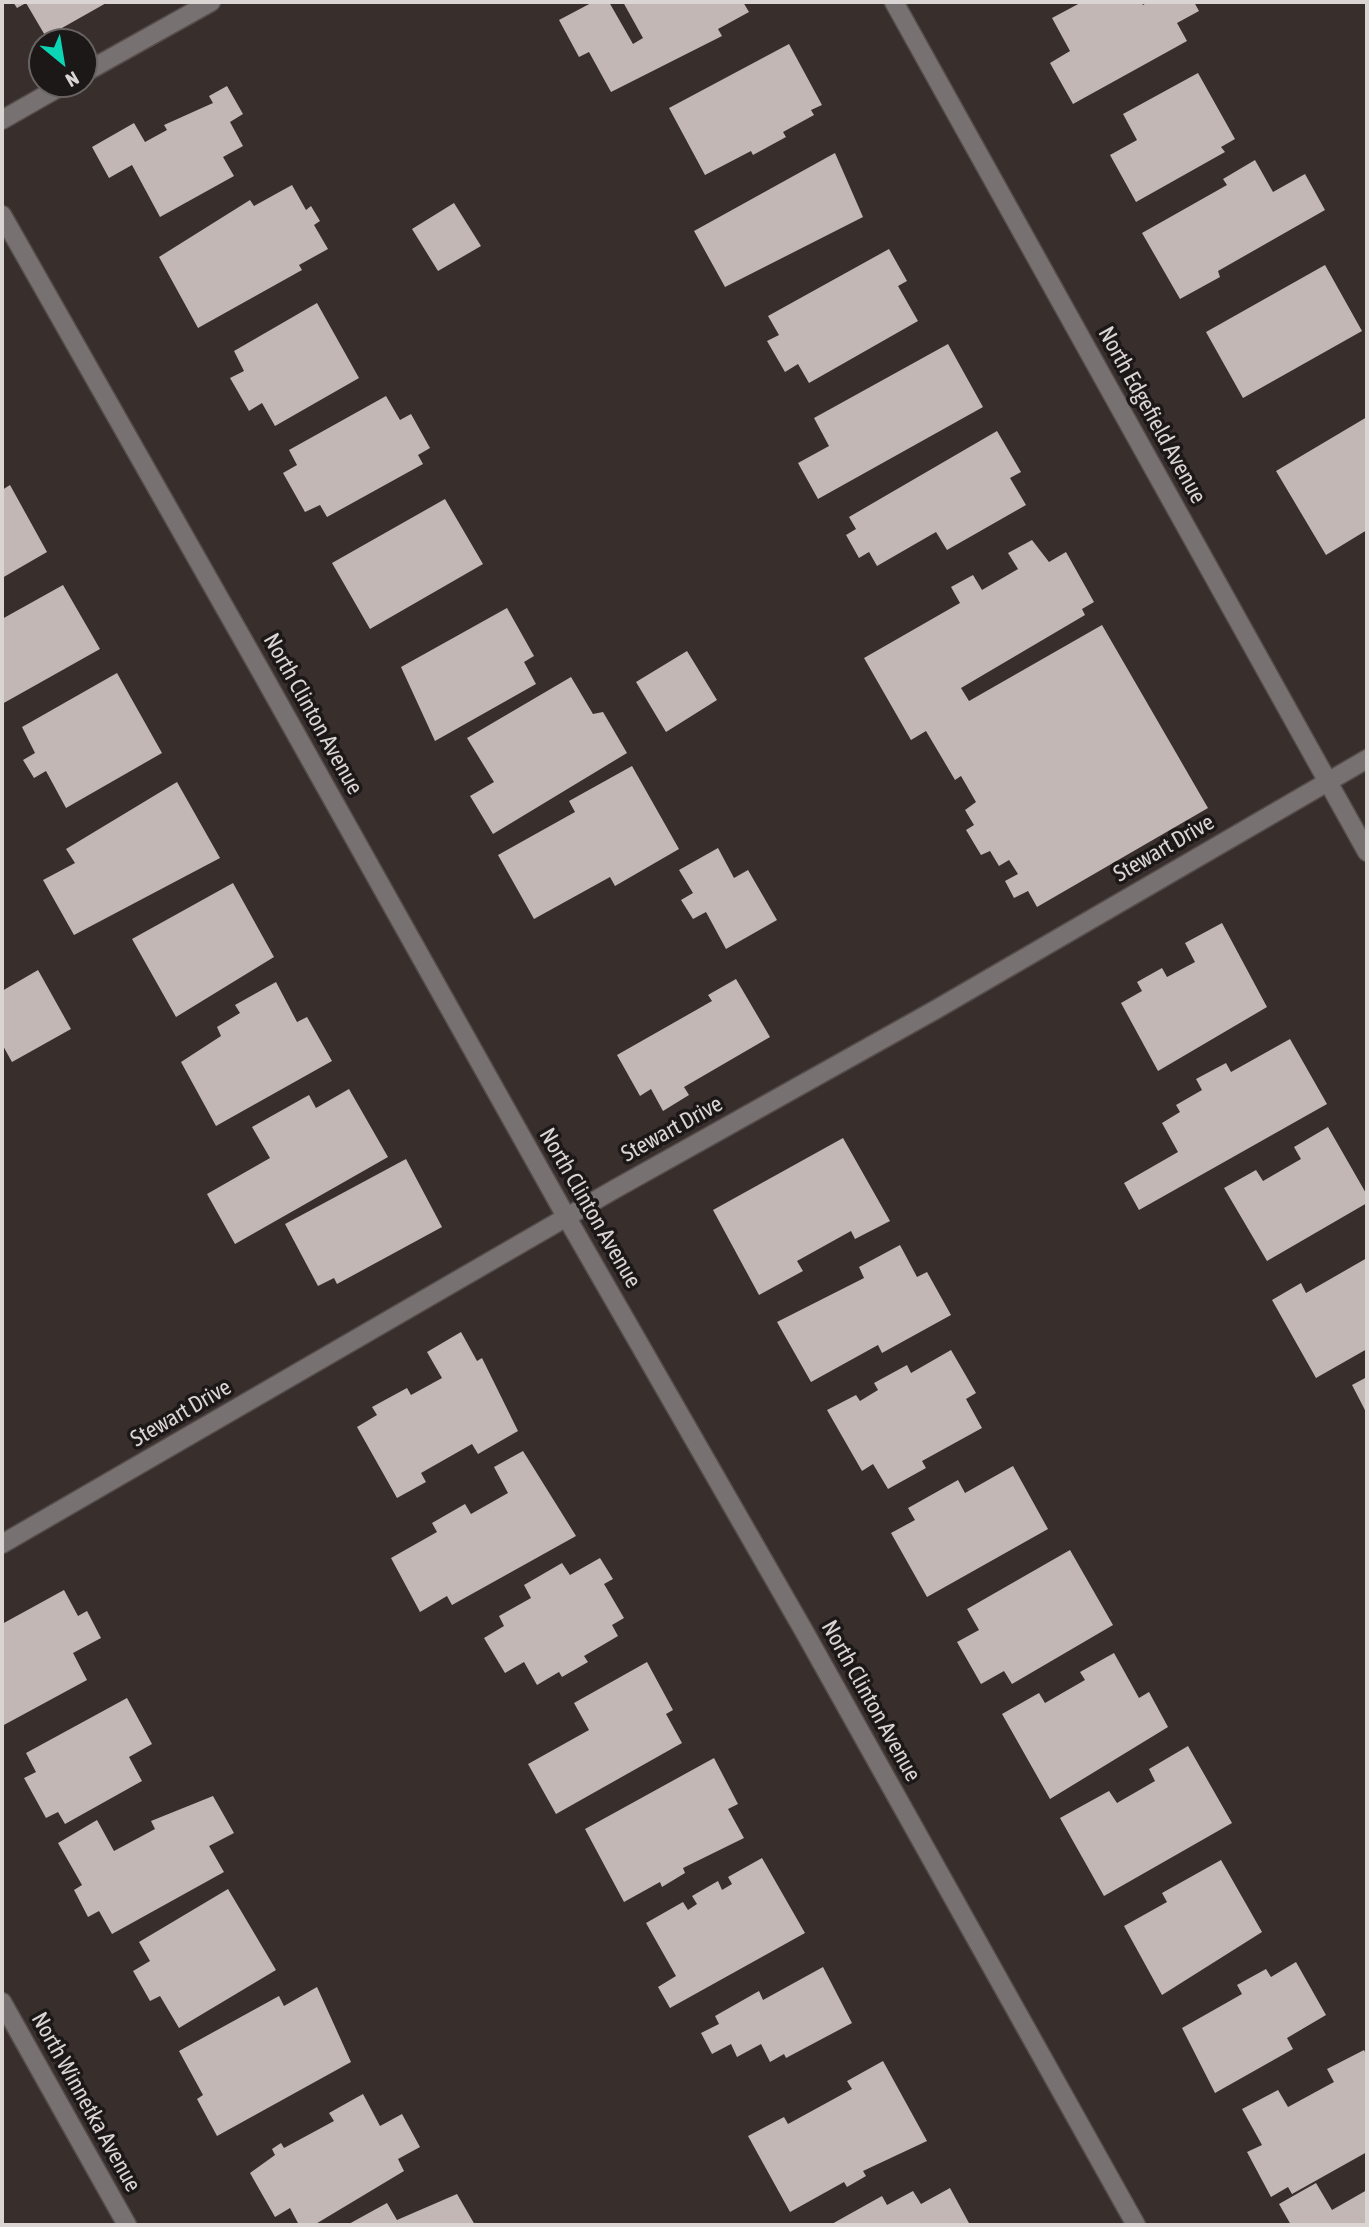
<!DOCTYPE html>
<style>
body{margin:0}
#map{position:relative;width:1369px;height:2227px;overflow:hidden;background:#382f2d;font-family:"Asap Condensed",sans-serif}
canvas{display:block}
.frame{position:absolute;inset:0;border:4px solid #dad4d3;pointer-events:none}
.north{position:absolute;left:28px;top:28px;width:70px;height:70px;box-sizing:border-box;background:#1c1817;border:2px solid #686362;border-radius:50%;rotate:150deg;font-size:19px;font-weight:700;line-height:28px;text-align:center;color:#dad4d3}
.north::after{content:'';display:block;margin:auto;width:24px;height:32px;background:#0bd5b5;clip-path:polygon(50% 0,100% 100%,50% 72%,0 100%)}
</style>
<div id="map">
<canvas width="1369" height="2227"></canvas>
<div class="frame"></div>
<div class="north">N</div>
</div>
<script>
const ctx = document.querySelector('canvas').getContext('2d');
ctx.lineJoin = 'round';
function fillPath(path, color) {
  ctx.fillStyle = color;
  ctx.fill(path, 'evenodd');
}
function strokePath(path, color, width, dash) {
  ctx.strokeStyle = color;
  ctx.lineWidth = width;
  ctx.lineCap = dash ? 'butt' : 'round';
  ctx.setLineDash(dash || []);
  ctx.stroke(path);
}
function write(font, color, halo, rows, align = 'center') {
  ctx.font = font + ' "Asap Condensed",sans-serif';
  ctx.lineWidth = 7;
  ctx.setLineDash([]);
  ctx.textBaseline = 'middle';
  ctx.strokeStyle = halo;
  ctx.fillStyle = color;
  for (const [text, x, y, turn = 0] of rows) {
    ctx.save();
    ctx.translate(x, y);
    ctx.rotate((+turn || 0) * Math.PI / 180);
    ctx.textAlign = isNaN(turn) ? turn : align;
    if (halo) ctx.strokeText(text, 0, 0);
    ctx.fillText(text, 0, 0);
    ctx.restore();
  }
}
fillPath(new Path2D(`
 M13 2H108L46 37 26 3 17 8Z
 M593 2H609L633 44 643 38 623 2H743L749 12 718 29 722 36 611 92 589 52 579 57 559 20Z
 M1082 2H1141L1143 5 1148 2H1194L1199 11 1177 23 1187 41 1073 104 1050 63 1070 51 1052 18Z
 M789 44 822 105 811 110 814 115 783 132 786 137 753 155 751 151 705 175 669 108Z
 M1198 73 1235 139 1221 147 1225 152 1136 202 1110 155 1137 140 1123 114Z
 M227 86 243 114 230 122 243 146 223 157 234 176 160 217 132 165 109 178 92 147 134 123 145 142 167 130 164 125 213 103 209 96Z
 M835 153 863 217 725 287 694 231Z
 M1255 160 1273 192 1305 174 1325 210 1218 271 1220 277 1180 299 1142 233 1227 185 1223 179Z
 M292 185 306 210 311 206 320 221 314 225 328 249 299 265 302 270 198 328 159 257 250 200 254 206Z
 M454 203 481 246 438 271 412 229Z
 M889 249 907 281 898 286 918 321 809 383 798 364 785 372 767 341 779 335 768 316Z
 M1325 265 1362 331 1243 398 1206 332Z
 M317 303 359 378 275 426 262 403 249 411 230 378 244 371 234 351Z
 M948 344 983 407 818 499 798 463 829 446 814 418Z
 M386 396 400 420 411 414 430 448 418 455 423 464 327 517 320 505 305 512 283 473 297 465 289 450Z
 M1367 417V530L1326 555 1276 471Z
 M997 431 1021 472 1010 478 1026 505 947 550 936 532 877 566 869 552 859 558 846 535 856 529 849 517Z
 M10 485 47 552 2 578V490Z
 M445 499 483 564 370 629 332 563Z
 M1032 540 1049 562 1066 552 1094 602 1082 609 1085 615 961 688 969 701 1102 625 1208 808 1037 907 1028 891 1014 898 1005 881 1018 874 1009 860 999 866 990 851 981 855 966 830 974 825 965 810 976 802 961 776 955 780 926 731 911 740 864 658 960 603 951 587 973 575 982 590 1018 569 1008 553Z
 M63 585 100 649 2 704V619Z
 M507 608 534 656 524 662 536 684 435 741 401 667Z
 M687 651 717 700 666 732 636 682Z
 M117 673 162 753 66 808 46 771 34 778 23 760 35 753 22 727Z
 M571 677 593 714 603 712 627 753 493 834 470 796 494 782 467 738Z
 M632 766 679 849 615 886 610 877 534 919 498 855 575 812 569 801Z
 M177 782 220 858 74 935 43 880 75 863 66 849Z
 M718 848 734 878 748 870 777 920 726 949 706 912 693 919 681 900 693 893 679 870Z
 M233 883 274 957 176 1017 132 939Z
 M1222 923 1267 1007 1158 1071 1121 1003 1142 991 1137 982 1162 968 1167 977 1195 962 1185 943Z
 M38 970 71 1029 12 1062 2 1044V991Z
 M736 979 770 1037 684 1087 689 1095 663 1111 651 1089 640 1096 617 1055 712 1001 708 995Z
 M276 982 297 1022 307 1017 332 1061 216 1126 181 1062 221 1036 217 1027 240 1013 235 1005Z
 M1290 1039 1327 1104 1139 1210 1124 1183 1178 1152 1162 1123 1180 1112 1176 1105 1202 1090 1196 1079 1226 1063 1231 1072Z
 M349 1089 388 1157 235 1244 207 1194 270 1158 252 1127 309 1095 316 1108Z
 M1328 1127 1367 1195V1203L1267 1261 1224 1188 1256 1170 1263 1181 1301 1159 1294 1147Z
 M843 1138 890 1221 855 1239 851 1231 797 1261 803 1271 759 1295 713 1210Z
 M406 1159 442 1227 337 1284 334 1278 318 1286 285 1224Z
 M900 1245 917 1277 927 1272 951 1315 882 1353 878 1345 811 1382 777 1322 864 1278 859 1267Z
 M1367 1258V1349L1316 1378 1272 1300 1301 1283 1306 1293Z
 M461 1332 477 1361 482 1358 518 1431 478 1454 472 1444 421 1473 426 1482 397 1498 357 1427 377 1415 372 1407 407 1388 411 1395 442 1378 427 1352Z
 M951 1350 976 1393 966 1399 982 1428 922 1461 926 1468 888 1489 873 1464 862 1471 827 1410 856 1395 860 1401 878 1390 874 1383 907 1365 911 1373Z
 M1367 1377V1414L1352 1385Z
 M523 1451 576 1536 452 1605 447 1596 420 1612 391 1558 437 1532 432 1523 465 1504 471 1514 508 1493 494 1467Z
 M1013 1466 1048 1529 927 1597 891 1533 915 1520 908 1508 958 1480 965 1493Z
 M1070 1550 1113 1625 1012 1684 1004 1671 981 1684 957 1642 979 1630 967 1609Z
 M600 1558 613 1579 604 1584 624 1618 612 1625 618 1636 584 1656 588 1662 562 1677 559 1672 537 1685 524 1662 505 1673 484 1638 504 1626 499 1616 531 1598 524 1585 562 1563 570 1575Z
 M64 1590 78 1616 87 1611 101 1638 73 1653 87 1680 2 1726V1624Z
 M1114 1653 1139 1698 1149 1692 1168 1727 1050 1799 1002 1714 1039 1693 1045 1703 1085 1680 1080 1672Z
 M647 1662 673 1710 666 1714 682 1743 556 1814 528 1764 589 1730 574 1703Z
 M127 1698 152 1744 129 1757 142 1781 65 1824 58 1812 46 1818 24 1778 36 1772 26 1753Z
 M1188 1746 1232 1823 1104 1896 1060 1818 1109 1791 1117 1803 1155 1781 1149 1769Z
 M714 1758 738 1804 728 1809 744 1838 683 1868 685 1873 662 1887 660 1882 624 1902 585 1829Z
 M213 1796 234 1833 209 1846 224 1872 112 1934 99 1911 88 1917 74 1890 82 1885 58 1843 97 1820 114 1851 155 1829 151 1821Z
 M762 1858 805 1933 670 2008 658 1987 676 1976 646 1923 683 1902 688 1910 697 1904 692 1896 718 1881 722 1890 732 1884 728 1877Z
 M1221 1860 1262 1932 1162 1995 1124 1926 1167 1902 1162 1893Z
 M228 1889 276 1970 179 2028 160 1996 150 2001 133 1971 150 1961 139 1942Z
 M1296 1962 1326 2015 1287 2038 1293 2049 1215 2093 1182 2028 1242 1994 1237 1985 1266 1969 1271 1977Z
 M823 1967 852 2023 786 2058 784 2054 770 2062 761 2044 737 2057 731 2044 712 2054 701 2033 719 2024 715 2016 759 1991 763 2000Z
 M317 1987 351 2062 217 2136 197 2099 203 2095 179 2051 279 1996 284 2006Z
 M1364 2050 1367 2056V2152L1292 2194 1288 2187 1271 2197 1247 2152 1262 2145 1242 2109 1278 2090 1288 2107 1334 2082 1327 2069Z
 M883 2061 927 2141 863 2171 866 2176 847 2187 844 2182 790 2212 748 2136 784 2117 788 2124 852 2089 847 2081Z
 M363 2094 380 2126 402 2114 420 2147 398 2159 404 2171 314 2225H299L290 2208 275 2217 250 2173 275 2155 272 2149 281 2143 284 2148 334 2121 329 2113Z
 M1316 2183 1332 2210 1367 2190V2225H1291L1279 2204Z
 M950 2188 970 2225H830L882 2196 887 2205 913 2191 921 2204Z
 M457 2194 475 2225H347L387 2203 397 2220Z`), '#c3b7b5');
const minor = new Path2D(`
 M894 2 1367 852
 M84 73 211 2
 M2 120 65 84
 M2 215 259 668 567 1218 804 1631 1136 2225
 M2 1544 615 1189 935 1010 1367 759
 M2 2002 127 2225`);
strokePath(minor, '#554d4b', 21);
strokePath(minor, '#777271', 18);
write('23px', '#dad4d3', '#1c1817', [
 ["North Edgefield Avenue",1152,415,61],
 ["North Clinton Avenue",313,714,61],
 ["Stewart Drive",1164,848,-30],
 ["Stewart Drive",672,1129,-29],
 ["North Clinton Avenue",590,1208,60],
 ["Stewart Drive",181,1413,-30],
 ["North Clinton Avenue",871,1701,61],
 ["North Winnetka Avenue",86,2102,61]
]);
</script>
